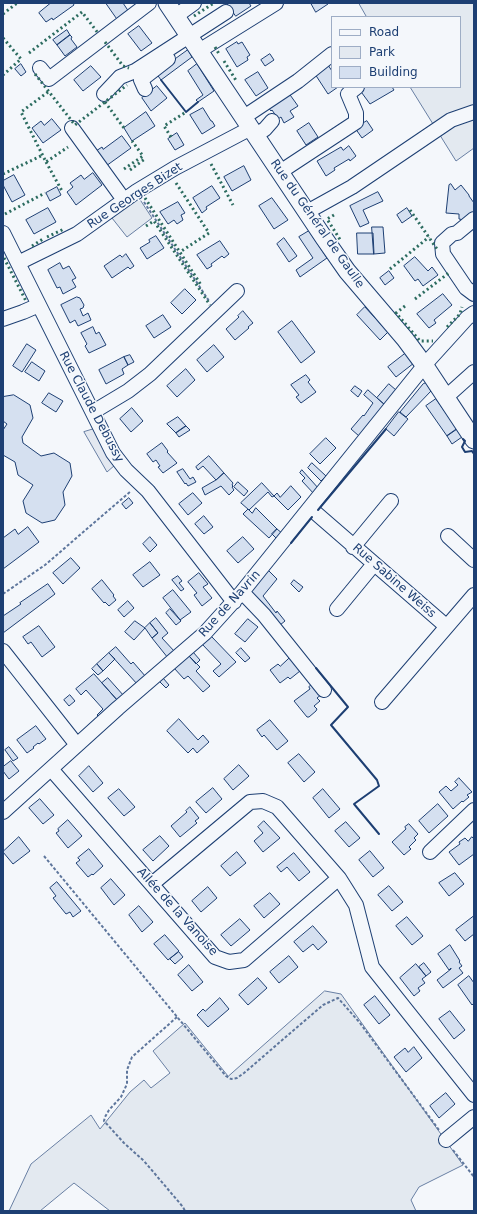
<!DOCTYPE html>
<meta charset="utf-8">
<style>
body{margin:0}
#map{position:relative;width:477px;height:1214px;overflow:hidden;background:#f4f7fb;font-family:"DejaVu Sans",sans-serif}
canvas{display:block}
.frame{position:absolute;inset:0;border:4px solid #1d3f73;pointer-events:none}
.legend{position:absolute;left:331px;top:16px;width:130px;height:72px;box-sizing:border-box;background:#f4f7fb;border:1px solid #9eadc5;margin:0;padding:5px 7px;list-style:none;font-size:12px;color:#1d3f73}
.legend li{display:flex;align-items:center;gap:8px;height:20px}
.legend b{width:20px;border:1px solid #9eadc5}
</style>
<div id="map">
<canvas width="477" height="1214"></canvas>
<div class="frame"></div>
<ul class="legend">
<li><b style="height:5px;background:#f4f7fb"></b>Road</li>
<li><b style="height:11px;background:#e3e9f0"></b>Park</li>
<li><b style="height:11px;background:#d5e0f0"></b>Building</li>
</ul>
</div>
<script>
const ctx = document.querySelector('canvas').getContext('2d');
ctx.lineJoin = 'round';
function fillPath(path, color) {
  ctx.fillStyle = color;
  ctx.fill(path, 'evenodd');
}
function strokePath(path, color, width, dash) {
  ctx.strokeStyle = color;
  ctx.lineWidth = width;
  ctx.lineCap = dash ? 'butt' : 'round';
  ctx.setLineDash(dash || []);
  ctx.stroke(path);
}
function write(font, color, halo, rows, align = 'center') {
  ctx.font = font + ' "DejaVu Sans",sans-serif';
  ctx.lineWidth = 3;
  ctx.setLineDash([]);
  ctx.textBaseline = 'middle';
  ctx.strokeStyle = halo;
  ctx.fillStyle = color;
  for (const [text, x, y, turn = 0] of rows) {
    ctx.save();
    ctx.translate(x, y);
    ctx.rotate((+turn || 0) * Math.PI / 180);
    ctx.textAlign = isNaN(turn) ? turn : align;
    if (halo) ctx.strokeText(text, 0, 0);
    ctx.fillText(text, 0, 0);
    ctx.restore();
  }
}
const green = new Path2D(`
 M359 3H474V148L456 161 410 87H460V17H367Z
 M139 198 152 218 127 237 112 218Z
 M325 991 341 994 463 1165 419 1187 411 1200 416 1211H110L74 1183 40 1211H9L31 1164 91 1115 100 1129 130 1092 144 1080 151 1088 170 1073 153 1051 185 1023 228 1076Z`);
fillPath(green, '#e3e9f0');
strokePath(green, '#687fa3', 1);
const parking = new Path2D(`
 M94 429 115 465 107 472 84 432Z`);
fillPath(parking, '#e3e8f0');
strokePath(parking, '#687fa3', 1);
const building = new Path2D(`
 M51 3H73L74 5 53 20 52 18 46 22 39 13Z
 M106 3H123L129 12 118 20Z
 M227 3H249L251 6 236 16Z
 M311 3H327L328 4 316 12Z
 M139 26 152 43 141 51 128 34Z
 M67 30 70 35 57 45 53 40Z
 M70 35 72 37 71 39 77 47 65 56 57 45Z
 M237 42 238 44 242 42 250 55 247 57 248 60 237 67 226 49Z
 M188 50 192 57 161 80 156 73Z
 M270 54 274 60 265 66 261 60Z
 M326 62 332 71V87H338L328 94 313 71Z
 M21 64 26 72 21 76 15 69Z
 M197 64 214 91 198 102 196 100 203 95 188 71Z
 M91 66 101 77 83 91 74 80Z
 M258 72 268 88 256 96 245 80Z
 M157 86 167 98 151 111 142 98Z
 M362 87H392L394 90 370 104 359 89Z
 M288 92 298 106 290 111 294 117 284 123 281 117 278 119 272 110 271 111 267 106Z
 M203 108 211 121H212L215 126 202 134 190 115Z
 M146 112 155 126 132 141 124 128Z
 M52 119 61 130 43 143 32 128 41 121 44 125Z
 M367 121 373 130 362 138 355 128Z
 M309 123 318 137 306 145 297 131Z
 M177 133 184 145 175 150 168 139Z
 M122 136 131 148 106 166 96 151 102 147 103 149Z
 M349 146 356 156 350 161 349 159 334 168 335 170 326 176 317 161 341 147 343 150Z
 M244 166 251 180 232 191 224 177Z
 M93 173 102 185 76 205 67 192 73 187 70 183 81 175 84 179Z
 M14 175 25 195 12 202 3 185V181Z
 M451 184 455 190 461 185 469 195V196L474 203V217L464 220 459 219V214L446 213 449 185Z
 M212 186 220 198 206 207 207 209 202 213 193 198Z
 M57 187 61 195 50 201 46 193Z
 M378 192 383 201 363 210 369 223 360 227 350 206Z
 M272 198 288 220 274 229 259 206Z
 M178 202 185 213 181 215 183 220 177 224 174 220 168 224 160 212Z
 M48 208 56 222 34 234 26 220Z
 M407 208 412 216 402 223 397 215Z
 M372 227H383L385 253 374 254Z
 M309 231 327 258 300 277 296 270 313 258 299 237Z
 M357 233H373L374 254H358Z
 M156 236 164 248 147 259 140 248 150 242 149 240Z
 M284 238 297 256 289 262 277 244Z
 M220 241 229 254 224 258 222 256 211 264 212 266 207 269 197 255Z
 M126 254 134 266 130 269 128 267 112 278 104 266 120 255 122 257Z
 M415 257 428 271 432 267 438 275 423 286 418 279 415 281 404 266Z
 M60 263 63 269 69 266 76 278 72 280 76 287 63 294 60 287 57 288 48 270Z
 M389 271 394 278 385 285 380 278Z
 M185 289 196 300 182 314 171 303Z
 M443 294 452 305 434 320 436 323 429 328 417 314Z
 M77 297 80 298 84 305 83 308 80 309 83 316 88 313 91 320 78 326 75 320 70 323 61 305Z
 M365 307 388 332 380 340 357 315Z
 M243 311 253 323 248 327 249 328 235 340 226 329 239 317 238 316Z
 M163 315 171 327 154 338 146 326Z
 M292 321 315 352 301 363 278 332Z
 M93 327 96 334 99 332 106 345 89 353 85 346 87 344 81 333Z
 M27 344 36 350 22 372 13 366Z
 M214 345 224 357 207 372 197 360Z
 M406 353 414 363 396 377 388 367Z
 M130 355 134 362 128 365 124 357Z
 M124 357 128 365 122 369 124 374 106 384 99 370Z
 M32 362 45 371 39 381 25 372Z
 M186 369 195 380 177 397 167 386Z
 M306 375 310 380 308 382 316 392 301 403 296 397 299 395 291 385Z
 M426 383 431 391 406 417 400 412 423 384Z
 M389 384 396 390 385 405 377 398Z
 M355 386 362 391 358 397 351 391Z
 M368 390 385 405 359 436 351 429 363 415 364 416 373 403 364 395Z
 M49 393 63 401 56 412 42 403Z
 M14 395 30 405 33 418 22 437 23 443 41 456 54 453 70 463 72 476 63 492 65 505 55 520 42 523 26 513 23 501 33 485 18 475 15 462 3 455V430L7 424 3 421V397Z
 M436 399 457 429 447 436 426 406Z
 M132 408 143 421 131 432 120 419Z
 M399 412 408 419 394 436 386 429Z
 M178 417 186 426 176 433 167 424Z
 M186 426 190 430 179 437 176 433Z
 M457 429 462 437 452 444 447 436Z
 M326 438 336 448 320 464 310 454Z
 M162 443 168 451 167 452 177 463 163 473 158 467 160 466 156 460 153 462 147 454Z
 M209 456 224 473 216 480 203 466 198 470 196 467Z
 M312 463 326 476 321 481 308 468Z
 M183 469 190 479 193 477 196 482 188 486 186 483 185 484 177 472Z
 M302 470 319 489 315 495 302 481 305 478 300 473Z
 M224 473 233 483 232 485 233 486 232 487 234 490 229 495 221 486 205 495 202 488 216 480Z
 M238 482 248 491 244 496 234 487Z
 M262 483 274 496 272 497 268 492 249 510 241 503Z
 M291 486 301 497 288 510 274 496 277 493 280 497Z
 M193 493 202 503 188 515 179 504Z
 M129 498 133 503 126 509 122 504Z
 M256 508 277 529 269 538 243 514 248 509 252 513Z
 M204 516 213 527 204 534 195 524Z
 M28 527 39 542 3 569V538L15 529 18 534Z
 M277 529 283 534 278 540 272 534Z
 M150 537 157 545 150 552 143 544Z
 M243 537 254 549 238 563 227 551Z
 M71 558 80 568 63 584 53 573Z
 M150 562 160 575 143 587 133 575Z
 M268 570 277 579 263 596 276 613 277 611 285 621 280 625 261 601 250 591Z
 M199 573 208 584 203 587 212 598 202 606 194 595 197 593 188 582Z
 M178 576 182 581 179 583 184 589 181 591 172 580Z
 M102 580 114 595 113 596 116 600 109 606 105 602 104 603 92 589Z
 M294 580 303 587 299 592 291 584Z
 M48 584 55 594 3 633V616L21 604 20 603Z
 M173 590 191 612 180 620 181 621 163 598Z
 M128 601 134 608 124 617 118 610Z
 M170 609 181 621 176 625 166 613Z
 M156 618 168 633 162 638 175 652 168 658 152 638 158 633 150 623Z
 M248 619 258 627 245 642 235 634Z
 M135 621 145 628 134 640 125 632Z
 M150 623 158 633 152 638 145 628Z
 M39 626 55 647 42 657 31 642 28 644 23 637Z
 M211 636 236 662 219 677 213 671 221 664 202 644Z
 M116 647 131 664 133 662 146 677 138 685 109 653Z
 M241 648 250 658 245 662 236 653Z
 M193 652 200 660 196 664 189 656Z
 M109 653 115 659 103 671 97 664Z
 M294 654 305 667 290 679 288 677 280 683 270 670 278 664 280 666Z
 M189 656 200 667 196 671 210 686 203 692 188 676 184 679 174 668Z
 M97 664 103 671 98 675 92 669Z
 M94 674 118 701 99 717 97 715 103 709 86 690 81 695 76 689Z
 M108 678 124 696 118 701 102 683Z
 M163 678 169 685 166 688 159 681Z
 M314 683 322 694 317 698 320 701 314 706 317 709 316 711 309 717H307L294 701 310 689 309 687Z
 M70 695 75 701 69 706 64 700Z
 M179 719 198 740 203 735 209 742 197 753 193 748 188 753 167 731Z
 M270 720 288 741 277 750 264 735 262 737 257 730Z
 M36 726 46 739 39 744 38 743 33 747 34 748 27 753 17 740Z
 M9 747 18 758 13 761 5 750Z
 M299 754 315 772 304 782 288 763Z
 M11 761 19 771 9 779 3 771V767Z
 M239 765 249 776 233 790 224 779Z
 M89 766 103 783 93 792 79 776Z
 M459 778 472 792 467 795 469 797 463 802 462 801 453 809 439 792 446 786 451 791 458 785 455 782Z
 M213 788 222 799 206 813 196 802Z
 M119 789 135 807 124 816 108 798Z
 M323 789 340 809 329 818 313 798Z
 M40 799 54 815 43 824 29 808Z
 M438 804 448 816 429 833 419 821Z
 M190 807 199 818 195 821 197 823 180 837 171 826 187 812 186 811Z
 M68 820 82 836 68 848 56 833 59 831 58 829Z
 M264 821 280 838 263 852 254 841 263 833 258 827Z
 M346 822 360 838 349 847 335 831Z
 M409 824 418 834 414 838 416 840 409 847 411 849 404 855 392 842 406 829 405 827Z
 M160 836 169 846 153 861 143 850Z
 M19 837 30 851 13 864 3 852Z
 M472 837 474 839V854L459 865 449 852 460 844 459 842 465 838 468 841Z
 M89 849 103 866 93 875 92 874 88 877 76 863 80 860 78 858Z
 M370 851 384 868 373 877 359 860Z
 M237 852 246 863 230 876 221 866Z
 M294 853 310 872 299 881 287 867 281 872 277 867Z
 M455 873 464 884 449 896 439 883Z
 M111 879 125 895 114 905 101 888Z
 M57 882 81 911 73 917 70 912 66 914 53 898 56 896 50 888Z
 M389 886 403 902 392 911 378 895Z
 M208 887 217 898 201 912 192 901Z
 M270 893 280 904 264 918 254 906Z
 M139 906 153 922 142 932 129 915Z
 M474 916V934L465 941 456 930Z
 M407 917 423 936 412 945 396 926Z
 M240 919 250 930 231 946 221 935Z
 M313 926 327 942 318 950 313 944 303 952 294 942Z
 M165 935 179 951 168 960 154 944Z
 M450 945 460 961 459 962 462 966 459 968 463 973 443 988 437 980 451 969V968L449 970 438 954Z
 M179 952 183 957 175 964 170 959Z
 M289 956 298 967 279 983 270 972Z
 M424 963 431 972 426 976 419 967Z
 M416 964 426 976 422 979 425 983 418 988 420 991 414 996 400 978Z
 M189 965 203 982 192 991 178 975Z
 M469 976 474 983V1003L472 1005 458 985Z
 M258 978 267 988 248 1005 239 995Z
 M375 996 390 1015 379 1024 364 1005Z
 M220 998 229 1009 208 1027 197 1015 203 1009 205 1011Z
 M450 1011 465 1030 454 1039 439 1019Z
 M414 1047 422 1058 406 1072 394 1057 405 1048 408 1052Z
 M446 1093 455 1104 439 1118 430 1106Z`);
fillPath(building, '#d5e0f0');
strokePath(building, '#1d3f73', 1);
const minor = new Path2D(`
 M176 16 194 3
 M199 51 276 3
 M40 68 49 79 149 3
 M145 89 141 80 168 59
 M104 94 120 77 135 71 226 12
 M244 117 298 81 332 54
 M72 128 124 200
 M256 135 265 129 272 121
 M280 172 356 122V113L348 94 357 87
 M307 212 352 187 451 120 474 112
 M474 219 457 233 452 234 442 243 443 254 466 288 474 294
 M3 233 113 453 126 470 148 491 234 602
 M18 263 77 234 137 191 175 168 251 128
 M3 319 23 312 39 305
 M445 398 474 372
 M93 412 128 391 150 374 237 291
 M310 508 446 626
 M448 536 474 560
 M353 547 391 501
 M242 592 264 615 324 690
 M337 609 374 564
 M3 651 77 745
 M382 702 474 595
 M51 769 215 957 229 962 244 960 339 878
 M3 812 118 708 205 633 242 592 428 361 467 318 474 313
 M430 852 474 810
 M152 884 250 802 263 801 277 807 339 878 356 905 372 967 474 1095
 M446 1140 474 1117`);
const major = new Path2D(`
 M167 3 324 238 347 271 405 339 425 366 474 440`);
strokePath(minor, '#1d3f73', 16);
strokePath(major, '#1d3f73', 19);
strokePath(new Path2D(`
 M144 202 209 301
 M3 594 45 565 131 491
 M44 856 226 1076 231 1079 237 1078 244 1073 323 1005 338 998 360 1023 439 1130
 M177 1017 132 1057 127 1070V1084L121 1097 109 1110 105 1117 104 1121 124 1143 144 1161 183 1207 185 1211
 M453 1150 474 1177`), '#5e769c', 2, [3, 2]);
strokePath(minor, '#f4f7fb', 14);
strokePath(major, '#f4f7fb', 17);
strokePath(new Path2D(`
 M3 14 17 3
 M194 16 214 3
 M3 38 21 59 3 75
 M105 42 123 66 129 68
 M215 47 219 54
 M29 53 82 12 98 33
 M224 61 237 82
 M35 74 75 125 127 85
 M48 92 21 112 46 162 68 147
 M105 102 124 128
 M171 137 164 126 186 112
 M46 162 62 191
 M211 164 233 205
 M124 169 143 156 132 141
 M130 170 146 158
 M3 174 43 155
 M176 183 209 233 180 252
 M145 198 201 285
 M410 210 437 249
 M5 214 45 193
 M334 215 327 219 341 241
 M146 226 154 221 210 305
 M47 237 64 229
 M32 246 43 239
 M4 258 26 301
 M390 269 429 237
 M415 299 450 272
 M405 306 396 313 420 341H433
 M447 327 460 314 462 307`), '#2c6c60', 3, [2, 3]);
strokePath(new Path2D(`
 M161 80 186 112 198 102
 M463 439 465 441 462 447 465 452 472 451 474 454
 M318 510 386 429
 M291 543 312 517
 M316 668 348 707 331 725 377 780 379 786 354 804 379 834`), '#1d3f73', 2);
write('12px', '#1d3f73', '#f4f7fb', [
 ["Rue Georges Bizet",135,196,-33],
 ["Rue du Général de Gaulle",317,224,55],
 ["Rue Claude Debussy",91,407,62],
 ["Rue Sabine Weiss",394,581,41],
 ["Rue de Navrin",230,604,-48],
 ["Allée de la Vanoise",177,912,48]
]);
</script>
